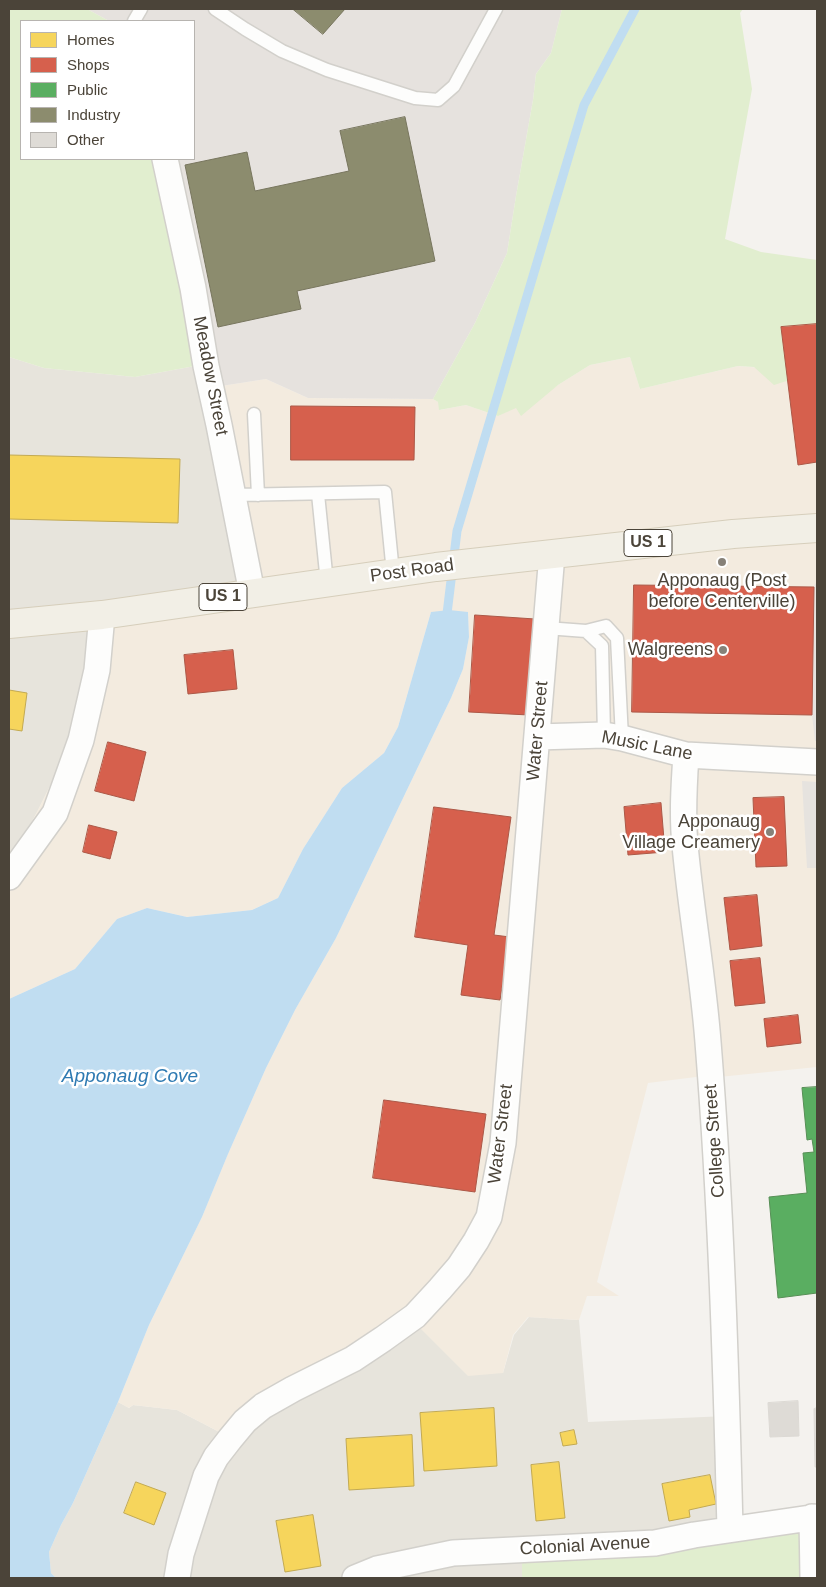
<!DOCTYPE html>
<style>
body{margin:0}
#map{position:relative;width:826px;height:1587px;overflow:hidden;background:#f4f2ee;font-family:Arial,sans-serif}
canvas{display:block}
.frame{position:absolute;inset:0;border:10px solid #4b4439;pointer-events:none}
.legend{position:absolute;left:20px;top:20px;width:175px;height:140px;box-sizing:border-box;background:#fff;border:1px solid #b7b4b0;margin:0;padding:6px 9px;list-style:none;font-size:15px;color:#4b4439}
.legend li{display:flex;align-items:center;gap:10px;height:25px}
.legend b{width:25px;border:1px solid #b7b4b0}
</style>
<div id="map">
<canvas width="826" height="1587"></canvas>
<div class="frame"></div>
<ul class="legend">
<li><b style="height:14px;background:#f6d55c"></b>Homes</li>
<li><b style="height:14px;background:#d6604d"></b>Shops</li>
<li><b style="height:14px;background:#5aae61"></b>Public</li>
<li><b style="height:14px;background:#8c8c6e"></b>Industry</li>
<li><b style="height:14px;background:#dedbd6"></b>Other</li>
</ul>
</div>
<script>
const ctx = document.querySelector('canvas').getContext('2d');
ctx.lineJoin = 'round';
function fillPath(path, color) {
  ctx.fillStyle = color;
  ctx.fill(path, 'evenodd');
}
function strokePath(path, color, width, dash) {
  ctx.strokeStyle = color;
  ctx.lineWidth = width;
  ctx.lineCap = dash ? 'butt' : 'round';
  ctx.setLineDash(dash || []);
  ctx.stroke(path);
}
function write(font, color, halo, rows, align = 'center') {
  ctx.font = font + ' Arial,sans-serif';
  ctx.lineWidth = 5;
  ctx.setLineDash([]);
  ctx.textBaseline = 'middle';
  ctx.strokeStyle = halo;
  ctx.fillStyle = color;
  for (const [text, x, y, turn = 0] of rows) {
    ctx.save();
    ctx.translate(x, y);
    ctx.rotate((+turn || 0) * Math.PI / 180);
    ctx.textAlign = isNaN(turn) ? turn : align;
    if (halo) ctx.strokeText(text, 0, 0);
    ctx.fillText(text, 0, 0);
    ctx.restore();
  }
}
fillPath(new Path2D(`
 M9 357 44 368 135 377 195 366 197 369 240 592 67 740 58 770 36 814 9 864Z
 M529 1317 579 1320 588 1422 727 1416 734 1530 522 1556V1578H56L51 1573 49 1552 61 1525 73 1503 118 1402 129 1408 133 1405 177 1410 231 1438 413 1320 503 1373 514 1335Z`), '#e7e4dc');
fillPath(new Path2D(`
 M630 357 640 389 738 366 815 372 817 367V1067L719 1077 712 1075 648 1083 597 1282 619 1296H587L579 1320 528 1317 513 1335 503 1373 468 1376 413 1321 231 1438 177 1410 133 1405 129 1408 118 1402 149 1325 202 1217 228 1154 266 1068 295 1010 336 938 451 698 463 669 469 637 468 612H431L398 727 384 753 342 788 303 849 278 898 252 910 187 917 147 908 117 919 75 969 9 999V864L36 814 58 770 67 740 102 615 240 592 202 389 266 379 308 398 433 399 438 402 440 410 466 405 498 416 558 385 590 365Z`), '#f3ebdf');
fillPath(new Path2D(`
 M87 9H562L551 53 536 74 533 100 516 196 507 253 475 323 433 399 308 398 266 379 202 389 165 159H194V21H109Z`), '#e6e2de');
fillPath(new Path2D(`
 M9 9H87L109 21H21V159H165L195 366 135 377 44 368 9 357Z
 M562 9H743L740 13 752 89 725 239 761 252 817 260V367L815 372 774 385 754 367 738 366 640 389 630 357 590 365 558 385 521 416 516 408 498 416 466 405 439 410 438 402 433 399 475 323 507 253 516 196 533 100 536 74 551 53Z
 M802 1524 803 1541 800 1578H522V1555Z`), '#e1eecf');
fillPath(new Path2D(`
 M817 580V741H815L812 715 814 587Z
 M802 781 817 782V868H807Z`), '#e6e3df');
fillPath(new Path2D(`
 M449 610 468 612 469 637 463 669 451 698 336 938 295 1010 266 1068 228 1154 202 1217 149 1325 118 1402 73 1503 61 1525 49 1552 51 1573 56 1578H9V999L75 969 117 919 147 908 187 917 252 910 278 898 303 849 342 788 384 753 398 727 431 612Z`), '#c0ddf1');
const homes = new Path2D(`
 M9 455 180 459 178 523 9 519Z
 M9 690 27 693 22 731 9 729Z
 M494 1408 497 1466 424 1471 420 1413Z
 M574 1430 577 1444 563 1446 560 1433Z
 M412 1435 414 1486 349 1490 346 1439Z
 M559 1462 565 1518 536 1521 531 1465Z
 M710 1475 716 1504 689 1510 690 1517 669 1521 662 1484Z
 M136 1482 166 1493 154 1525 124 1513Z
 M313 1515 321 1566 285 1572 276 1521Z`);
fillPath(homes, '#f6d55c');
strokePath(homes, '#c3aa52', 1);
const shops = new Path2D(`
 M817 324V462L798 465 781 327Z
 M291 406 415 407 414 460H291Z
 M634 585 814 587 812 715 632 712Z
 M475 615 535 619 529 715 469 712Z
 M233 650 237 689 188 694 184 655Z
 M108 742 146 752 134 801 95 791Z
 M784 797 787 866 756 867 753 798Z
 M661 803 665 852 628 855 624 807Z
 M434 807 511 817 494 935 510 937 500 1000 461 995 468 945 415 937Z
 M89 825 117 832 110 859 83 852Z
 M757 895 762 946 730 950 724 898Z
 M760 958 765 1003 735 1006 730 961Z
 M798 1015 801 1043 767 1047 764 1019Z
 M384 1100 486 1114 475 1192 373 1178Z`);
fillPath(shops, '#d6604d');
strokePath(shops, '#ac5847', 1);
const public = new Path2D(`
 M817 1087V1293L778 1298 769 1197 807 1193 803 1153 814 1152 812 1139 807 1140 802 1088Z`);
fillPath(public, '#5aae61');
strokePath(public, '#568e55', 1);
const industry = new Path2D(`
 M293 9H345L323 34Z
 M405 117 435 261 297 291 301 309 218 327 185 165 247 152 255 191 349 171 340 131Z`);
fillPath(industry, '#8c8c6e');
strokePath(industry, '#78765e', 1);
strokePath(new Path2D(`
 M446 622 457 531 584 105 635 9`), '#c0ddf1', 9);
const building = new Path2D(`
 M798 1401 799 1436 770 1437 768 1403Z
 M817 1408V1467H815L814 1409Z`);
fillPath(building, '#dedbd6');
strokePath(building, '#dcd9d4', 1);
const service = new Path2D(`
 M215 9 245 29 282 51 327 70 415 98 438 100 454 86 496 9
 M134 21 141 9
 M254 414 258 495
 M318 494 327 583
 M233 495 385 492 393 573
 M546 628 586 631 606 626 617 638 622 738
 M586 631 602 646 604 735`);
const minor = new Path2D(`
 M165 159 193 288 206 366 219 425 252 593
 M537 737 604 735 622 738 686 755 817 762
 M686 755C684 784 682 815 685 845 691 911 703 976 708 1042 721 1204 726 1367 730 1529
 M9 877 55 813 81 740 97 670 102 615
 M812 1517 813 1578
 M177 1578 181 1554 206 1476 216 1457 230 1439 245 1421 263 1406 293 1389 353 1359 383 1339 415 1316 440 1289 459 1267 476 1241 489 1217 503 1143 552 554
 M355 1578 377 1569 453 1553 655 1543 694 1535 817 1517`);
const primary = new Path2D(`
 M9 624 102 615 436 567 733 534 817 528`);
strokePath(service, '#d2d0cb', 15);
strokePath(minor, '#d2d0cb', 28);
strokePath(primary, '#d6cebb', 30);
strokePath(service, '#fdfdfc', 12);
strokePath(minor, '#fdfdfc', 25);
strokePath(primary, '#f2efe6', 28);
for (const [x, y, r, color] of [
 [722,562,5,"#868178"],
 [723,650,5,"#868178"],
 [770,832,5,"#868178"]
]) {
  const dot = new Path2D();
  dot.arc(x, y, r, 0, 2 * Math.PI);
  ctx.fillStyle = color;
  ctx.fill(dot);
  strokePath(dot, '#fff', 2);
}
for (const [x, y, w] of [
 [648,543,48],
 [223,597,48]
]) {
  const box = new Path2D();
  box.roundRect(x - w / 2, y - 13.5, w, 27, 4);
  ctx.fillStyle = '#fff';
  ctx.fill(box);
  strokePath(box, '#4b4439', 1);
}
write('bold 16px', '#4b4439', null, [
 ["US 1",648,543],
 ["US 1",223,597]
]);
write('18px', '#4b4439', '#fff', [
 ["Meadow Street",210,376,79],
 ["Post Road",412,571,-8],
 ["Water Street",538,731,-85],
 ["Music Lane",647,746,11],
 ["Water Street",501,1134,-83],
 ["College Street",715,1141,-94],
 ["Colonial Avenue",585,1546,-3]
]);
write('18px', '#4b4439', '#fff', [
 ["Apponaug (Post",722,581,"center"],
 ["before Centerville)",722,602,"center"],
 ["Walgreens",713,650],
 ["Apponaug",760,822],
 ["Village Creamery",760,843]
], 'right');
write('italic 19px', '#2e7ab2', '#fff', [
 ["Apponaug Cove",130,1077]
]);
</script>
